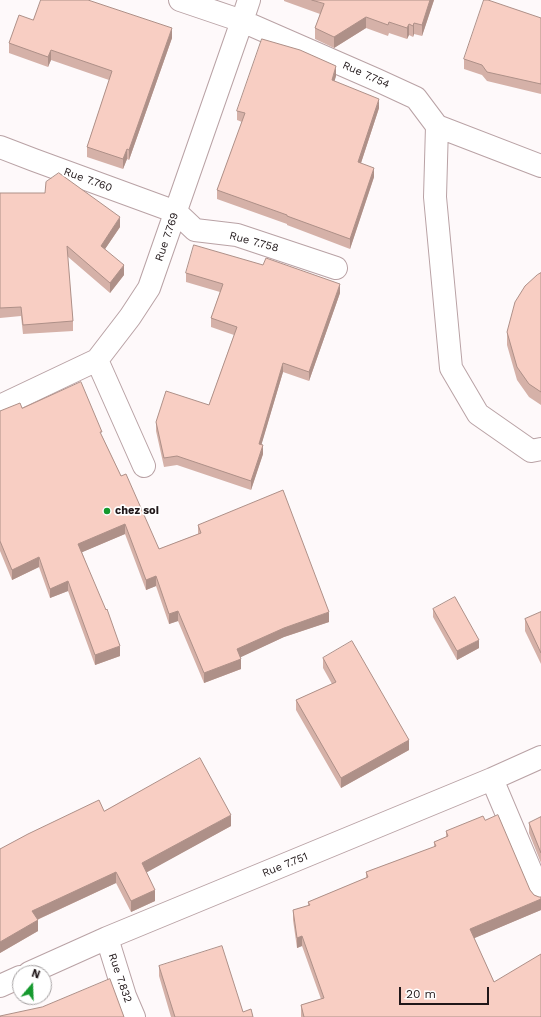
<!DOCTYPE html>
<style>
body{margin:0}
#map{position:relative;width:541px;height:1017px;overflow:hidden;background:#fef9fa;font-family:"Work Sans",sans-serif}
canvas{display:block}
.north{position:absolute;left:12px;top:965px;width:40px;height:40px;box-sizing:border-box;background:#fff;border:1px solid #a6a2a3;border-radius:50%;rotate:19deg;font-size:11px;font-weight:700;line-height:16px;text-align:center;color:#201719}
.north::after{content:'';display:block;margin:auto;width:14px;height:18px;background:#15992e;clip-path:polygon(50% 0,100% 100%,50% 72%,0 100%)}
.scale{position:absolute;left:399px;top:987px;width:90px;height:18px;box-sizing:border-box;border:2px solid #201719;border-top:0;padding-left:5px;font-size:12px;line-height:14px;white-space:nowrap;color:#201719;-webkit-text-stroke:3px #fff;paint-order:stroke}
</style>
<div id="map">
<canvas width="541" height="1017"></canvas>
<div class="north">N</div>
<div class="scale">20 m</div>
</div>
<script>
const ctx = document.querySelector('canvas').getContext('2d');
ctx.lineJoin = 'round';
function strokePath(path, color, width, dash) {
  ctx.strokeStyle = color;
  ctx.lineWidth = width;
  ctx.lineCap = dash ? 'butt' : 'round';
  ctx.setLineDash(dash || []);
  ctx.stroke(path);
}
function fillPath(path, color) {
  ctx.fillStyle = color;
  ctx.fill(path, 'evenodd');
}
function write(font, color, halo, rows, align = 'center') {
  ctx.font = font + ' "Work Sans",sans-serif';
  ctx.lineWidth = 3.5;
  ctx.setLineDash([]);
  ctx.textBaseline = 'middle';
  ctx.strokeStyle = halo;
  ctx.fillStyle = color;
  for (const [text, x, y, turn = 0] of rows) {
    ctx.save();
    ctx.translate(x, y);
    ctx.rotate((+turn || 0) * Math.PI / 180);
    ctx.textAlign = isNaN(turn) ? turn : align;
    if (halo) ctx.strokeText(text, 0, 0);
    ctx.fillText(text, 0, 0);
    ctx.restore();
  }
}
const minor = new Path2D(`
 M180 0 242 21 377 80 416 98 437 126 541 166
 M437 126 435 197 451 368 478 414 531 451 541 449
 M0 147 34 160 176 212 195 230 237 235 336 268
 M97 360 144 466
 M0 406 97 360 130 317 149 288 242 21 249 0
 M492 779 541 895
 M107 938 125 996 134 1017
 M29 973 107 938 492 779 541 757
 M0 986 20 977`);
strokePath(minor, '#b9a2a5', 24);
strokePath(minor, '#fff', 22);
fillPath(new Path2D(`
 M284 0H434L422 36 414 34 413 37 409 35 407 39 389 33 388 36 366 28 334 48 315 39V28L320 14 284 1Z
 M541 18V94L487 81 482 75 464 69V59Z
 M172 38 129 160 127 159 123 169 87 157V147L109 80 51 60 48 67 9 53V43Z
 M336 76 334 81 379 108 361 163 374 177 350 249 287 225V224L217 199V190L242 122 237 120V111Z
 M0 193 120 227 105 249 124 275 110 293 67 256 73 321V331L23 334 21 316 0 318Z
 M186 273 340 293 309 381 283 372 261 445 263 454 251 490 177 465 164 467 156 431V422L209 405 234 335 211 327V318L220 292 186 282Z
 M541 273V405L529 397 517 380 507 345V332Z
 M22 408 102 436 121 476 159 549 198 534V525L329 622 284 637 240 657 241 669 204 683 178 621 169 624 156 586 146 590 125 534 82 552 120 656 95 665 68 591 50 598 39 567 12 580 0 551V411Z
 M433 609 479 648 457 660 433 617Z
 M541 612V664L525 631V619Z
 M323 658 409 750 341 788 296 710V700L332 684 323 668Z
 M104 811 231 826 146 872 155 901 131 912 116 883 37 920 38 931 0 953V849Z
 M541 817V863L529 833V823Z
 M485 820 530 890 534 895 539 897H541V910L474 938 494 982 541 1017H301V1005L321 999 302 946 297 948 293 920V910L308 906V902L366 878V872L434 847V842L446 837V831Z
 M159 966 243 1012 253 1017H171L159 976Z`), '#d5b1a8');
fillPath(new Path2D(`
 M430 0H434L422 36V25Z
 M366 17V28L334 48V37Z
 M414 23V34L413 37V26Z
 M409 24V35L407 39V28Z
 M172 28V38L129 160V150Z
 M51 50V60L48 67V57Z
 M336 66V76L332 90V80Z
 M379 99V108L358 172V162Z
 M127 149V159L123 169V159Z
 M374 168V177L350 249V239Z
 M120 217V227L101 255V246Z
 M124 265V275L110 293V283Z
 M340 284V293L309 381V372Z
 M283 363V372L259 453V444Z
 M263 445V454L251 490V481Z
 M125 524V534L78 554V544Z
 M39 557V567L12 580V570Z
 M156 576V586L146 590V580Z
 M68 581V591L50 598V589Z
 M178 611V621L169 624V614Z
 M329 612V622L284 637 237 659V649L284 628Z
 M479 640V648L457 660V651Z
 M120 646V656L95 665V655Z
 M241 659V669L204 683V673Z
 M409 740V750L341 788V778Z
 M231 815V826L142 875V863Z
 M116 872V883L32 922V911Z
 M155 890V901L131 912V901Z
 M541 899V910L470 940V929Z
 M38 920V931L0 953V942Z
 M302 936V946L297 948V938Z`), '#ae9088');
const building = new Path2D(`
 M41 0H88L172 28 129 150 127 149 123 159 87 147 112 71 51 50 48 57 9 43 19 15 33 20Z
 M312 0H430L422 25 414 23 413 26 409 24 407 28 389 22 388 25 366 17 334 37 315 28 324 4Z
 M484 0H488L541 18V84L487 72 482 65 464 59Z
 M262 39 300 50 336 66 332 80 379 99 358 162 374 168 350 239 287 216V215L217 190 245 113 237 111Z
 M59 173 120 217 101 246 124 265 110 283 67 246 73 321 23 325 21 307 0 308V193H45L46 182Z
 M194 245 263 265 266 258 340 284 309 372 283 363 259 444 263 445 251 481 177 456 164 458 156 422 166 391 209 405 237 327 211 318 223 284 186 273Z
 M541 273V392L529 384 517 367 507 332 515 302 525 286 537 275Z
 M81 382 102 432H100L121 476 126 474 159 549 201 533 198 525 283 490 329 612 284 628 237 649 241 659 204 673 178 611 169 614 156 576 146 580 125 524 78 544 106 610 107 609 120 646 95 655 68 581 50 589 39 557 12 570 0 541V411L20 403 22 408Z
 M455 597 479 640 457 651 433 609Z
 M541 612V653L525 619Z
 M352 641 409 740 341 778 296 700 336 682 323 658Z
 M200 758 231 815 142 863 155 890 131 901 116 872 32 911 38 920 0 942V849L28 834 99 800 104 811Z
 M498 815 530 890 534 895 539 897H541V899L470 929 494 982 541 954V1017H304L301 1005 324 998 302 936 297 938 293 910 310 905 308 902 368 877 366 872 436 846 434 842 448 836 446 831 483 816 485 820Z
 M541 817V853L529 823Z
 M222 946 243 1012 251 1009 253 1017H175L159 966Z
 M110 979 124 1017H0V1016L42 1007Z`);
fillPath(building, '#f8cec3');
strokePath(building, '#ae9088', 1);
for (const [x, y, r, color] of [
 [107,511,4,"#15992e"]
]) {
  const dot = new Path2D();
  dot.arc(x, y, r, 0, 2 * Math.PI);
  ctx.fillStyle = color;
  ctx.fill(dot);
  strokePath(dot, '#fff', 1.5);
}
write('11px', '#201719', '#fff', [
 ["Rue 7.754",366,75,24],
 ["Rue 7.760",88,180,20],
 ["Rue 7.769",167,237,-71],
 ["Rue 7.758",254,242,15],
 ["Rue 7.751",285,865,-22],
 ["Rue 7.832",120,978,71]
]);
write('bold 11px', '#201719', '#fff', [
 ["chez soi",115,511]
], 'left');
</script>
